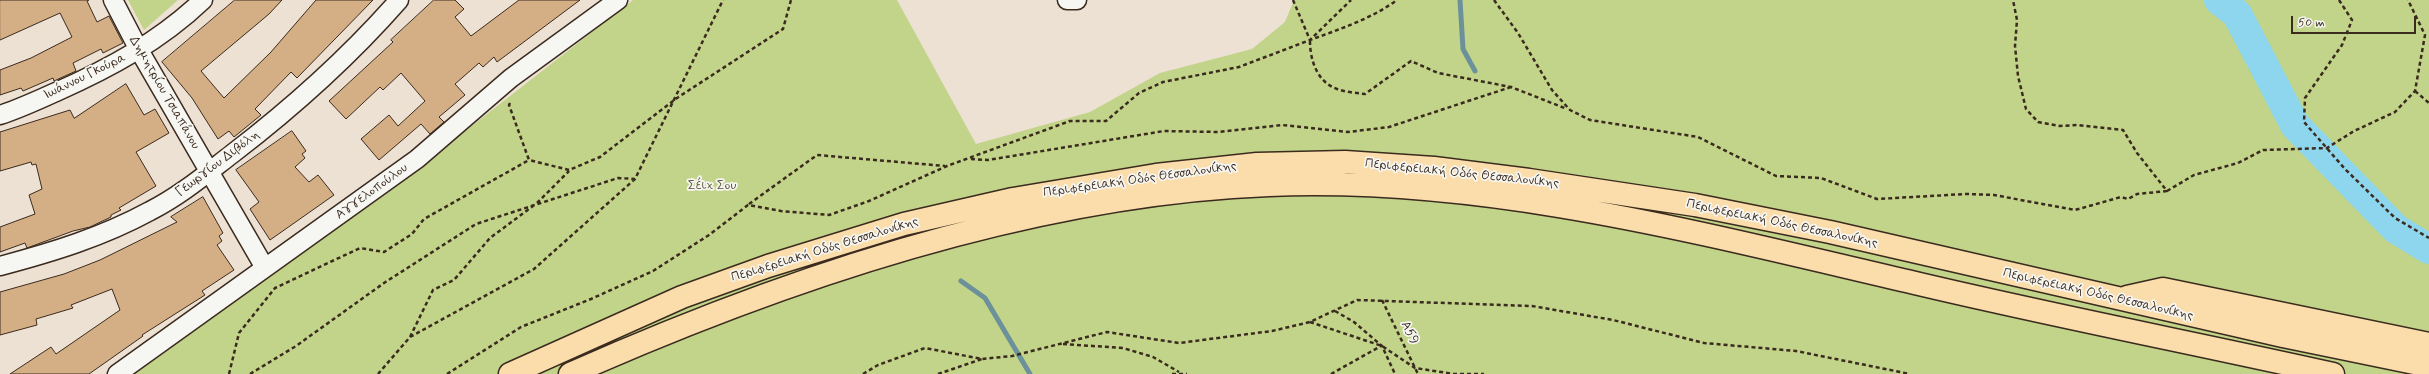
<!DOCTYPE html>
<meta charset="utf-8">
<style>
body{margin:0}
#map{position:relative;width:2429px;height:374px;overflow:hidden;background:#ece1d2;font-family:Mynerve,sans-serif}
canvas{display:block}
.scale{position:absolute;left:2291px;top:16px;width:125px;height:18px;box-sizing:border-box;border:2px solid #3b2a1e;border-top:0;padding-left:5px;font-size:12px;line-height:14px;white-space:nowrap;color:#3b2a1e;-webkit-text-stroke:3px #f6f6f2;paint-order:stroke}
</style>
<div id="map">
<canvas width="2429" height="374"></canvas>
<div class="scale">50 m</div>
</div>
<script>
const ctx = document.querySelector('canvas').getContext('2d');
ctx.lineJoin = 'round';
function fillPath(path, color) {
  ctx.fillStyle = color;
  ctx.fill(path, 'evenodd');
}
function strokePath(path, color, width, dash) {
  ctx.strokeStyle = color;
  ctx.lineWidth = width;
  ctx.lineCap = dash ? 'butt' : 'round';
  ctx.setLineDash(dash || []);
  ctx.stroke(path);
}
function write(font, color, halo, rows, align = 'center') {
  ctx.font = font + ' Mynerve,sans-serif';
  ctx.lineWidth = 3.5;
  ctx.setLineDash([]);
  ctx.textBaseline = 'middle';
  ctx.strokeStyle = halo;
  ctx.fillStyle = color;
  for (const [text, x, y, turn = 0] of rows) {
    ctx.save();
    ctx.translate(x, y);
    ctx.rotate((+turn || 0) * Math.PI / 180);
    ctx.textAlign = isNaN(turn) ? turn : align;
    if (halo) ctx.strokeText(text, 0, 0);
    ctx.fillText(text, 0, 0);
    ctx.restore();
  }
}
fillPath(new Path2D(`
 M128 0H178L144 30Z
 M633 0H897L976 144 1090 112 1160 73 1252 49 1285 22 1294 0H2429V374H132L382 196Z`), '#c1d48a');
strokePath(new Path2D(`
 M1460 0 1463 49 1475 71
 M961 281 985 298 1030 374`), '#6c919b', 5);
strokePath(new Path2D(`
 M2219 0 2237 14 2295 125 2396 229 2429 249`), '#8dd6ee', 30);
const building = new Path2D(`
 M0 0H89L87 1 97 22 109 16 123 43 103 53 101 49 73 63 76 71 54 81 53 78 23 91 21 88 0 95V70L31 58 72 37 60 13 0 40Z
 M235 0H282L269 14 201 71 224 98 271 52 316 0H373L297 78 291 72 255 109 261 115 234 137 229 131 218 139 192 98 162 62Z
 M434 0H455L464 9 455 17 471 36 519 0H580L497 62 494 57 483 67 479 63 455 84 465 95 439 117 444 122 430 134 421 124 379 160 361 139 389 115 398 126 425 101 401 73 383 90 380 87 346 119 329 101 393 42 391 40Z
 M126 84 144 115 155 109 169 133 136 152 156 186 119 208 121 210 111 215V217L90 227 73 231 27 248 25 243 0 252V227L35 214 29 195 42 189 36 164 32 165 31 162 0 171V132L70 110 74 118Z
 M292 131 306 151 302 154 305 158 295 167 309 182 318 175 334 195 270 240 250 209 259 202 236 170Z
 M203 197 223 233 219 236 222 241 217 245 234 270 202 291 205 295 142 335 143 336 89 374H10L51 347 56 354 120 310 112 289 71 305 73 308 36 319 37 325 0 335V292L64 274 100 260 177 222 171 217Z`);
fillPath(building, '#d4af86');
strokePath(building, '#3b2a1e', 1);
const street = new Path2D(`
 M113 0 139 50 265 268
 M1067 0H1077
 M0 115C19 109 38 100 56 92 110 68 160 41 203 0
 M0 266C53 252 102 237 150 211 180 196 206 174 232 154 292 108 349 57 399 0
 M117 374 417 159 511 78 618 0`);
const highway = new Path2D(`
 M2127 297 2163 289 2429 344
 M510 374 682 297 768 266 904 224 1013 199 1156 175 1257 164 1345 162 1434 168 1529 180 1695 205 1830 232 2283 336 2429 366
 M570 374C784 279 1033 194 1269 185 1488 176 1703 234 1915 283 2054 316 2194 343 2333 374`);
strokePath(street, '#3b2a1e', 21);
strokePath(highway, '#3b2a1e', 25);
strokePath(new Path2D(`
 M1293 0 1310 40C1340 29 1371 19 1397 0
 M1494 0 1518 33 1552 90 1570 110 1590 120 1698 137 1776 176 1821 178 1877 199 1966 194 1994 195 2075 210 2121 197 2128 199 2137 194 2167 191 2137 153 2123 130 2077 125 2060 126 2038 122 2026 109 2018 76 2015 46 2017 20 2013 0
 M2339 0 2352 20 2342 45 2305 98 2304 122 2345 169 2395 218 2429 238
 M1310 41C1310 60 1317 82 1337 89 1345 92 1356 93 1365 94L1411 61 1438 73 1511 87 1567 109
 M2415 91 2429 103
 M510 103 509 105 529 160 569 170 600 157 677 98 783 29 791 0
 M971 159 988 160 1164 131 1218 132 1282 125 1348 132 1389 127 1511 87
 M2167 191 2194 175 2238 163 2263 150 2327 148 2354 131 2395 112 2415 91 2425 35 2408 0
 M537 203 569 171
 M749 204 817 155 945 166
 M1382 300 1418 374
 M1335 311 1354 322 1382 346 1395 374
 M1310 322 1382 346 1415 368 1454 374H1484
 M410 337 433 290 454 280 490 238 533 206
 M1063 344 1123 348 1153 357 1179 372
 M229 374 239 333 275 288 360 248 384 252 412 234 424 219 529 160
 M250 374 296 346 384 283 476 224 618 178 635 179
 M378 374 410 337 534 269 635 179 723 0
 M447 374 521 327 591 299 653 271 709 235 748 205 781 211 829 215 869 201 947 166 1070 121H1106L1139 93 1163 82 1239 67 1310 40 1351 0
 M863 374 878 365 925 348 982 359 1012 356 1107 332 1179 343 1272 331 1310 322 1357 300 1532 306 1613 320 1704 343 1796 351 1910 374
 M938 374 982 359
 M1172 374H1187
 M1331 374 1381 346`), '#3b2a1e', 2.5, [4, 3]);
strokePath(street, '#f6f6f2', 18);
strokePath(highway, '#faddab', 22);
write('13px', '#3b2a1e', '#f6f6f2', [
 ["Ιωάννου Γκούρα",85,77,-26],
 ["Δημητρίου Τσιαπάνου",164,93,60],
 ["Γεωργίου Διβόλη",218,164,-37],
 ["Περιφερειακή Οδός Θεσσαλονίκης",1462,174,6],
 ["Περιφερειακή Οδός Θεσσαλονίκης",1140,180,-8],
 ["Αγγελοπούλου",372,192,-36],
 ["Περιφερειακή Οδός Θεσσαλονίκης",1782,224,12],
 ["Περιφερειακή Οδός Θεσσαλονίκης",825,250,-17],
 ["Περιφερειακή Οδός Θεσσαλονίκης",2098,295,13],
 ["Α59",1409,333,64]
]);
write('13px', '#5c5439', '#f6f6f2', [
 ["Σέιχ Σου",712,186]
]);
</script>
